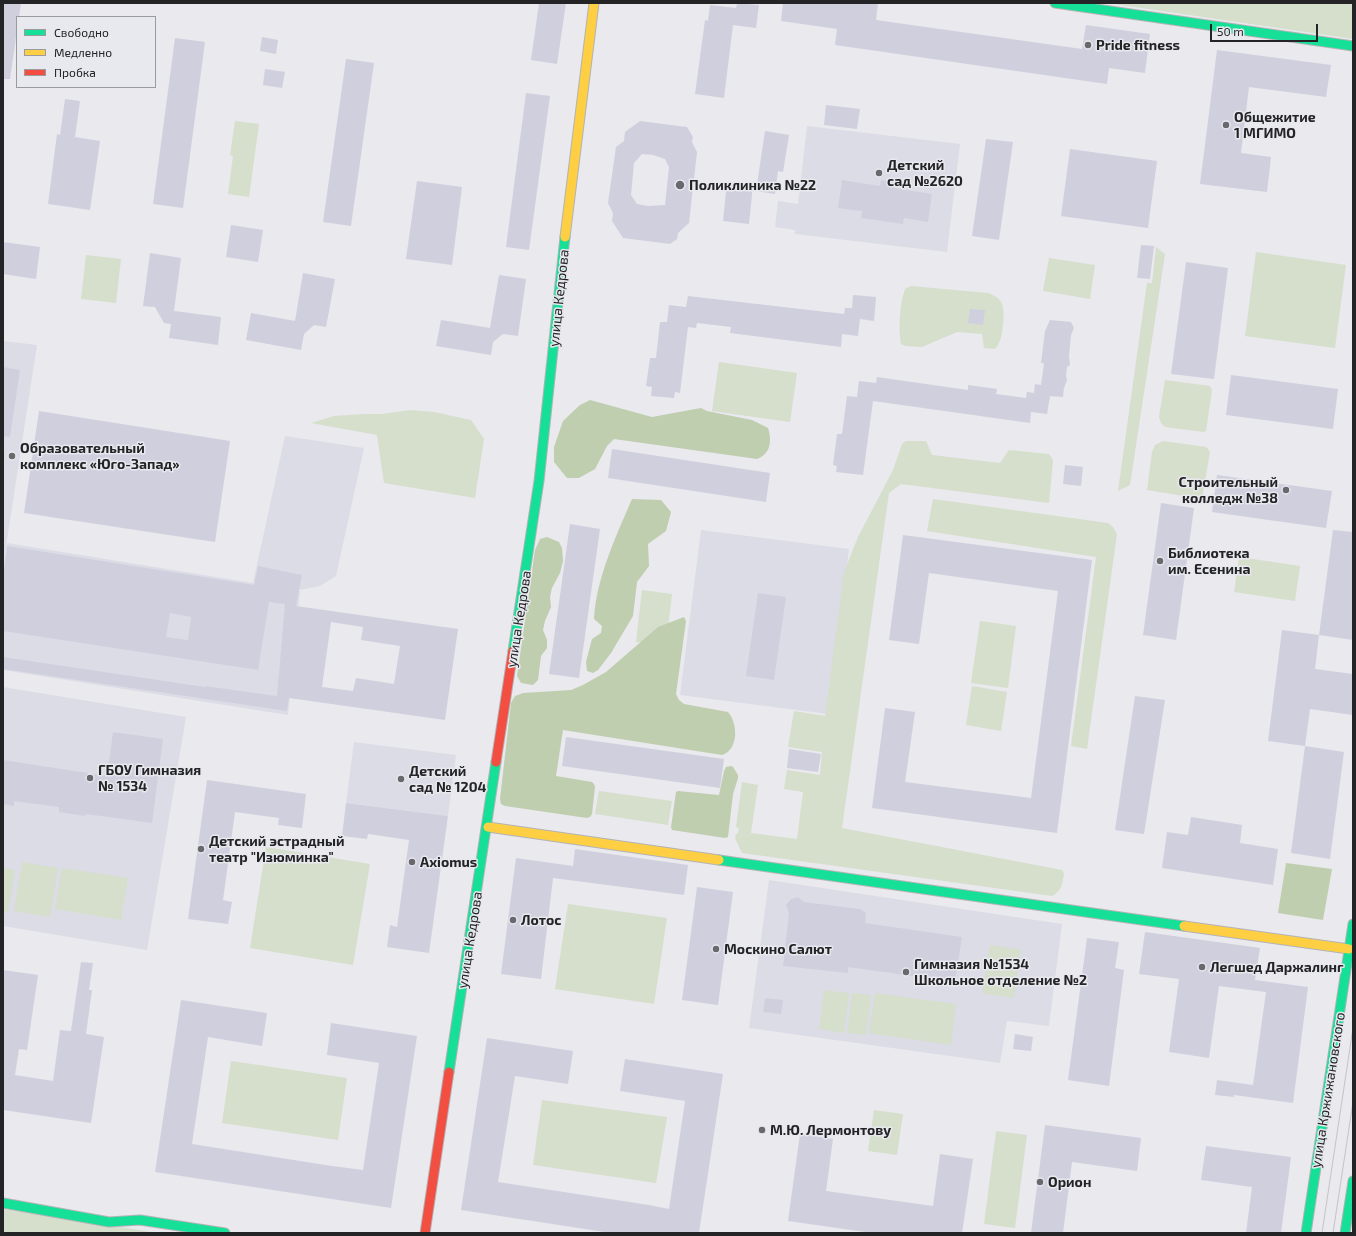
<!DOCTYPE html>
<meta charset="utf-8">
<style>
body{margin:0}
#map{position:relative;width:1356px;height:1236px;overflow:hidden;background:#e9e9ee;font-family:"Exo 2",sans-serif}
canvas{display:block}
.frame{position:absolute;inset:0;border:4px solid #242427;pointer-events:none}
.legend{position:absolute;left:16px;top:16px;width:140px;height:72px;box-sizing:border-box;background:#e8e8ef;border:1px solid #9a9a9f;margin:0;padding:5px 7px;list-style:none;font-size:12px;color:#242427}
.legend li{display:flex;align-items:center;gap:8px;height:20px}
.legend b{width:20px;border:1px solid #9a9a9f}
.scale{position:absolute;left:1210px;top:24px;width:108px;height:18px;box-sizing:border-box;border:2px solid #242427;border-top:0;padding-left:5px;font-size:12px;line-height:14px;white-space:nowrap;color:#242427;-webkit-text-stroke:3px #e8e8ef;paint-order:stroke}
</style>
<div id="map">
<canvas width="1356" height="1236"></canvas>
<div class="frame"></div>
<ul class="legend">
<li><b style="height:5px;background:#16e098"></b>Свободно</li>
<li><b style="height:5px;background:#ffcf43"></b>Медленно</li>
<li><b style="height:5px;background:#f24e42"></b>Пробка</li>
</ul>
<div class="scale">50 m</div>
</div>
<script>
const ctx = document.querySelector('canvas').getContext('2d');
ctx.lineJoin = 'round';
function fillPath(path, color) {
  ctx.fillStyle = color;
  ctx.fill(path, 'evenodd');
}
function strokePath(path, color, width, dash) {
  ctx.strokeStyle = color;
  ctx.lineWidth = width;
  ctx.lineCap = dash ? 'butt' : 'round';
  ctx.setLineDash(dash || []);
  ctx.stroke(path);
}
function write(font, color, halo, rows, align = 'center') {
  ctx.font = font + ' "Exo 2",sans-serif';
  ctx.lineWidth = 3;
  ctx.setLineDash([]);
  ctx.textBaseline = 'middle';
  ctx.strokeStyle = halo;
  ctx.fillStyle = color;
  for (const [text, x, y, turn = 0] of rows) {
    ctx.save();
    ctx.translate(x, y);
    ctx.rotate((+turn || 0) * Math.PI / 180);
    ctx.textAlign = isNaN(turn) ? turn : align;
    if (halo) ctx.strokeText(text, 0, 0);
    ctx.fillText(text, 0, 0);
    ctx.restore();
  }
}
fillPath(new Path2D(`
 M807 126 960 144 947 252 795 234V230L775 227 778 201 798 204Z
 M3 341 37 345 3 566Z
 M285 436 364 448 336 576 320 586 300 590 276 587 300 591 288 715 3 670V571L7 543 253 583Z
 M701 530 849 549 828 714 680 695Z
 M3 687 186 717 147 950 3 926Z
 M354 742 456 755 448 816 346 803Z
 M769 880 1062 924 1049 1026 1007 1021 1000 1063 749 1028Z`), '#dcdce6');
fillPath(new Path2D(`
 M1107 3H1353V39Z
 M235 121 259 124 249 197 228 194 233 156 230 155Z
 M1156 247 1165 254 1130 485 1118 491 1147 283H1152Z
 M1256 252 1346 265 1335 348 1245 336Z
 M86 255 121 259 116 303 81 299Z
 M1049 258 1095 265 1090 299 1043 291Z
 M911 286 988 293C993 295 998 297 1001 302 1006 309 1003 337 998 345 998 346 995 349 994 349L984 348 982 334 957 332 922 347 905 346 901 344C898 328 900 303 905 289Z
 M719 362 797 373 790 422 712 411Z
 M1165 380 1210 386 1212 390 1206 431 1204 432 1165 427 1161 423 1159 417Z
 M410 410 434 412 471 420 484 439 475 498 384 483 377 435 311 423 334 416 366 414H382Z
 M906 441H926L932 455 1000 463 1009 450 1049 454 1053 460 1049 503 901 484 889 493 842 828 1062 870 1064 874C1062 884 1062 891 1052 896L742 853 735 838 736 834 738 833 739 828 736 827 742 782 758 785 751 833 797 839 803 792 784 789 787 770 820 775 822 752 788 747 794 711 825 716 844 572 858 537 893 470 902 444Z
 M1163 441 1206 447 1208 449 1210 452 1202 499 1147 490 1152 452 1155 445Z
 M933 499 1108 523 1113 527 1117 534 1087 749 1071 746 1096 557 927 531Z
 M1239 557 1300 566 1295 601 1234 592Z
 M642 590 672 594 666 645 636 642Z
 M980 621 1016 626 1008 688 971 683Z
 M972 686 1007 692 1001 731 966 725Z
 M599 791 672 801 668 825 595 814Z
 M266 847 370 864 353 965 250 948Z
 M22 862 58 868 50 917 14 911Z
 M3 868 15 870 8 913 3 912Z
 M62 868 128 878 121 920 55 909Z
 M568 904 667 918 654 1004 555 989Z
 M990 945 1021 950 1014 998 982 993Z
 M824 990 849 993 844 1033 819 1029Z
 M852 993 871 995 866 1035 847 1033Z
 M875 993 956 1004 951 1045 869 1033Z
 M231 1061 347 1078 338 1140 222 1123Z
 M542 1100 667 1117 656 1183 533 1165Z
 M874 1110 903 1114 897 1155 868 1151Z
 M996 1131 1027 1135 1015 1228 984 1224Z
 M3 1209 139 1230 158 1233H3Z`), '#d5dfcc');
fillPath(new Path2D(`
 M590 400 652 417 701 408 707 411 752 420 768 428C772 440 771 454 757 459L614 439 607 446 595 469 579 478H567L554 462V447L563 421 580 405Z
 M632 499 661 500 671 512 666 531 648 544 649 566 637 582 633 616 611 653 598 670 593 673 587 671 586 662 592 639 601 633 602 626 594 619C596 579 616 536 632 499Z
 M547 537 559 542 562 548 563 561 560 573 552 588 550 597 551 607 545 621 543 630 547 640V648L541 656 538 680 533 685 521 683 517 676 535 550 540 539Z
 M684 617 686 621 676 694 679 700 684 704 728 712C738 723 739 750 722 755L563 730 556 776 592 782 594 784 595 787 592 814 590 817 587 818 505 806 501 804 500 799 511 703 515 696 523 693 571 690 583 685 606 672 658 627Z
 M731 766 733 767 738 775V778L733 794 728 837 725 838 672 830 671 827 676 792 678 791 719 795 724 771 726 767Z
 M1286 863 1332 869 1323 920 1278 913Z`), '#bfceaf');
fillPath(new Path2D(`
 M3 3H21L19 17H17V30L10 79H3Z
 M539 3H566L557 64 531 60Z
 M737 3 759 5 756 28 733 25 724 98 695 94 705 20 708 21 710 5 736 8Z
 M783 3H878L876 20 1082 49 1086 25 1150 34 1145 73 1109 68 1107 84 835 45 837 29 781 21Z
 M262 37 278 40 276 54 260 51Z
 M175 38 205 42 183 208 153 204Z
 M1217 50 1331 65 1326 97 1249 87 1241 153 1271 157 1267 192 1200 184Z
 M346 59 374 63 351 226 323 222Z
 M265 69 285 72 282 88 263 85Z
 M526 93 550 96 529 250 506 247Z
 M65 99 80 101 75 137 100 141 90 210 48 204 57 134 60 135Z
 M826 105 860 109 857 129 824 125Z
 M640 121 687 127 693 137 692 142 697 152 689 223 678 233 677 239 670 244 623 238 612 221 613 213 608 203 616 147 624 141 625 132ZM642 154 653 155 665 159 669 167 665 205 648 206 637 204 631 195 634 163Z
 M765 131 789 135 783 172 778 171 775 194 756 191Z
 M986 139 1013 142 999 240 972 236Z
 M1070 149 1157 161 1148 228 1061 216Z
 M842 180 880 186 881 180 895 182 894 188 932 194 928 222 904 218 903 224 861 218 862 211 838 208Z
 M417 181 462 187 452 265 406 259Z
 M727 182 753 185 749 224 723 221Z
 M231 225 263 230 258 262 226 257Z
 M3 242 40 247 36 279 3 274Z
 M1141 245 1154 246 1150 279 1137 278Z
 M150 253 181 258 174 311 221 317 218 345 169 338 171 324 164 323 155 307 143 306Z
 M1186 262 1228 268 1214 379 1171 374Z
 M303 273 335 279 326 327 314 325 304 334 301 350 246 340 251 313 295 321Z
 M499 275 526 279 518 336 503 334 493 342 491 355 436 346 441 320 490 328Z
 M853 295 876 297 874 321 860 319 858 336 842 334 841 347 730 333 731 327 697 323 696 328 688 327 680 393 675 392 674 398 651 396 652 387 646 386 650 358H656L660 322H667L669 305 686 307 688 296 844 314 845 308H852Z
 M970 309 985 310 983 325 968 323Z
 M1050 320 1071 322 1074 328 1071 335 1069 356 1070 365 1067 367 1066 376 1067 380 1064 388 1063 397 1050 396 1047 414 1031 412 1030 423 873 401 863 475 836 472 837 466 833 465 837 434H842L847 396 857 397 859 381 876 383 877 377 968 390V385L997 389 996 394 1026 398 1027 392 1034 393 1035 384 1041 385 1044 363H1041L1045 331Z
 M3 367 20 370 10 437 3 436Z
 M1231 375 1338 389 1333 429 1226 415Z
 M39 411 230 441 215 542 24 513Z
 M612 449 770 473 766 502 608 478Z
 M1065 465 1083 467 1081 486 1063 484Z
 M1217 475 1332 491 1326 528 1212 512Z
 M1161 503 1194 508 1176 640 1143 635Z
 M570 524 600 529 579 678 549 674Z
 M1333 530 1353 532V640L1319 635Z
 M903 535 1092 560 1057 833 872 808 885 708 915 712 905 782 1031 798 1058 591 929 573 919 644 889 640Z
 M7 546 254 585 258 566 302 575 296 606 458 629 445 720 289 698 287 711 3 669V657L205 687V686L277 696 285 604 269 602 258 670 3 631V579ZM170 613 191 617 188 640 166 637ZM331 622 363 627 361 640 400 646 394 684 356 678 353 691 322 687Z
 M758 593 786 597 774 680 746 676Z
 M1282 630 1319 635 1315 669 1353 674V715L1310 709 1305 746 1268 741Z
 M1135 696 1165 700 1144 834 1115 830Z
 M113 732 163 739 152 823 86 814 85 816 59 812V807L14 801V806L3 804V760L107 776Z
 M566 737 724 759 720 788 562 766Z
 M1305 746 1344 752 1330 859 1291 853Z
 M789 749 821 754 818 772 787 768Z
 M207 780 306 794 302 828 278 825 279 818 235 812 223 900 232 902 228 924 188 919Z
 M346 803 448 816 429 953 387 947 390 925 397 927 409 840 368 834 367 839 342 836Z
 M1191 817 1242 825 1240 843 1278 849 1273 885 1162 868 1167 832 1188 835Z
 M575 849 688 865 684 895 553 878 541 979 501 974 516 858 573 866Z
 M697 887 733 892 718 1005 682 1000Z
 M798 897 804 902 860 909 866 913 865 923 962 937 955 982 848 967V973L783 966 789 913 786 905 791 899Z
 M1145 932 1260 948 1255 980 1308 987 1293 1103 1234 1095V1097L1215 1095 1217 1080 1253 1085 1266 992 1219 986 1209 1058 1169 1052 1179 979 1139 974Z
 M1087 938 1119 942 1115 968 1124 970 1109 1086 1068 1080Z
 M81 962 93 963 89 990H92L86 1034 104 1037 91 1123 3 1110V970L38 975 27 1050 19 1049 15 1075 53 1081 60 1030 71 1031Z
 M765 998 783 1000 781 1014 763 1012Z
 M181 1000 267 1013 262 1046 208 1037 192 1144 332 1166 363 1170 379 1063 327 1055 331 1023 417 1036 391 1208 155 1172Z
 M1015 1034 1033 1037 1031 1051 1013 1049Z
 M487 1038 573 1051 568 1084 515 1076 498 1182 649 1205 669 1209 685 1101 620 1091 625 1059 723 1074 699 1233H611L461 1210Z
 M1045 1125 1141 1138 1137 1171 1072 1162 1063 1233H1031Z
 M800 1134 833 1139 826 1191 933 1206 940 1154 973 1159 962 1233H872L788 1221Z
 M1206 1146 1291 1157 1281 1233H1246L1252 1187 1201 1180Z`), '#d0cfde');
const fast = new Path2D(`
 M1055 3 1353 46
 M513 651 539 481 565 237
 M719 860 1184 926
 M449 1072 496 762
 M3 1203 109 1222 140 1220 225 1233
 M1306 1233 1353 924
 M1345 1233 1353 1181`);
const slow = new Path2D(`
 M565 237 594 3
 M488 827 719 860
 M1184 926 1349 949`);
const jam = new Path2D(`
 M496 762 513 651
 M425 1233 449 1072`);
strokePath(fast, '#b3b3b6', 11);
strokePath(slow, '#b3b3b6', 11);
strokePath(jam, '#b3b3b6', 11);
strokePath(fast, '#16e098', 9);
strokePath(slow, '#ffcf43', 9);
strokePath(jam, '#f24e42', 9);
strokePath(new Path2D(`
 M1322 1233 1353 1028
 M1333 1233 1353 1102`), '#c4c4c4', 1);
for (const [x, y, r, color] of [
 [1088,45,4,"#69696d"],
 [1226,125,4,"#69696d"],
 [879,173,4,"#69696d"],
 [680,185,5,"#69696d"],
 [12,456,4,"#69696d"],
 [1286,490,4,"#69696d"],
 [1160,561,4,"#69696d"],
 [90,778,4,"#69696d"],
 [401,779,4,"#69696d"],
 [201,849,4,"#69696d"],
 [412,862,4,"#69696d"],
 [513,920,4,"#69696d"],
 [716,949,4,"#69696d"],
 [1202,967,4,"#69696d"],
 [906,972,4,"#69696d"],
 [762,1130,4,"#69696d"],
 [1040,1182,4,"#69696d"]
]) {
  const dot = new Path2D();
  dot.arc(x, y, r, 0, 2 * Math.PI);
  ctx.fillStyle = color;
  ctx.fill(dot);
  strokePath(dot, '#e8e8ef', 1.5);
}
write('bold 14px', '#242427', '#e8e8ef', [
 ["Pride fitness",1096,45],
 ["Общежитие",1234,117],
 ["1 МГИМО",1234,133],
 ["Детский",887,165],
 ["сад №2620",887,181],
 ["Поликлиника №22",689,185],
 ["Образовательный",20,448],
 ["комплекс «Юго-Запад»",20,464],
 ["Строительный",1278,482,"right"],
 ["колледж №38",1278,498,"right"],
 ["Библиотека",1168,553],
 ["им. Есенина",1168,569],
 ["ГБОУ Гимназия",98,770],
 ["№ 1534",98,786],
 ["Детский",409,771],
 ["сад № 1204",409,787],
 ["Детский эстрадный",209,841],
 ["театр \"Изюминка\"",209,857],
 ["Axiomus",420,862],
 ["Лотос",521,920],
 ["Москино Салют",724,949],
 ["Гимназия №1534",914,964],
 ["Школьное отделение №2",914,980],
 ["Легшед Даржалинг",1210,967],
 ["М.Ю. Лермонтову",770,1130],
 ["Орион",1048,1182]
], 'left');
write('14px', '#242427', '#e8e8ef', [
 ["улица Кедрова",559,298,-84],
 ["улица Кедрова",519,619,-81],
 ["улица Кедрова",470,940,-81],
 ["улица Кржижановского",1328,1090,-81]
]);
</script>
